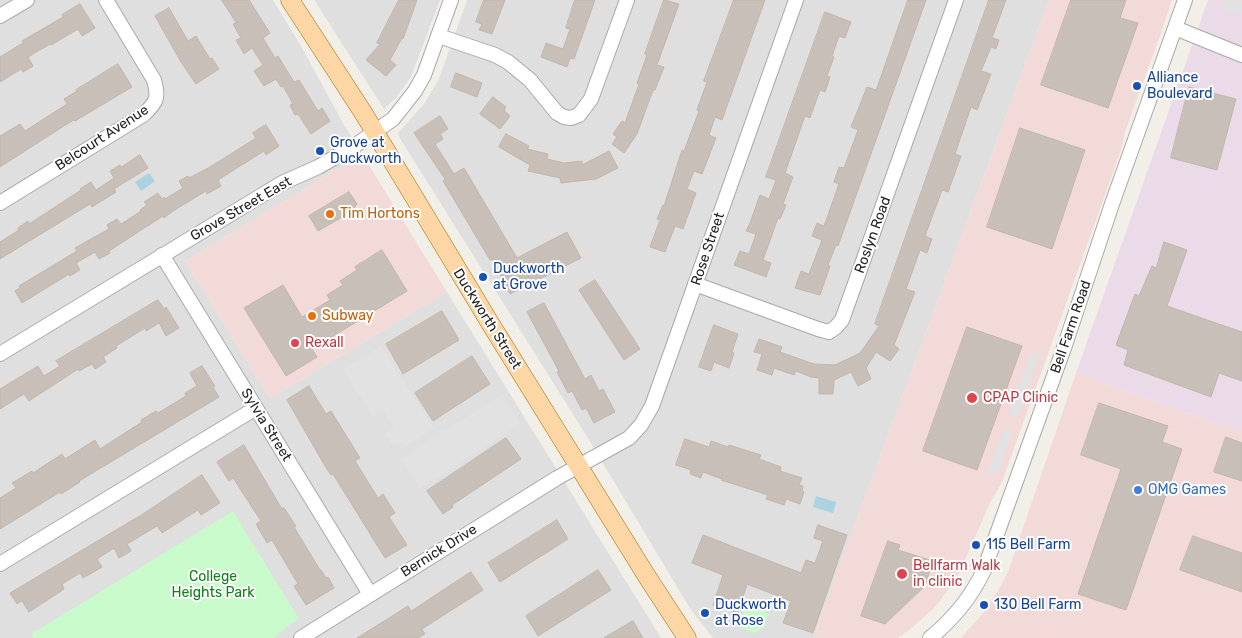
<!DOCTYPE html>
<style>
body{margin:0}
canvas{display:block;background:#f2efe9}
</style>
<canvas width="1242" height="638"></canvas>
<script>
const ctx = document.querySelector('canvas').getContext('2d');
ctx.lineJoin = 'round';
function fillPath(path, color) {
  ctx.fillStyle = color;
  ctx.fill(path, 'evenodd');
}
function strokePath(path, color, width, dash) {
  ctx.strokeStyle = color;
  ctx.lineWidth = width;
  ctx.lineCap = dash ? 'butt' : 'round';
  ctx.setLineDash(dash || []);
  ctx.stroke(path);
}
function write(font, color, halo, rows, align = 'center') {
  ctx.font = font + ' Rubik,sans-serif';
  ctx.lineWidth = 4;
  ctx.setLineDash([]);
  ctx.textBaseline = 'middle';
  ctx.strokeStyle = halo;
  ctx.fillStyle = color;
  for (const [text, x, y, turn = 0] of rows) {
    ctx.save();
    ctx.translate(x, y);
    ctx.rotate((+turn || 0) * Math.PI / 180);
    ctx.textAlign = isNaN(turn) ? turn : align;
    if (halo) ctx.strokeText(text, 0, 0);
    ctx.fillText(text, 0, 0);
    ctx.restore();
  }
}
fillPath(new Path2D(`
 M0 0H273L301 46 344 125 362 154 185 261 270 398 447 292 661 638H0Z
 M314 0H440L411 77 396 98 384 109Z
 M467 0H1049L813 638H713L691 610 586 435 399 137 398 133 424 104 439 79Z`), '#e0dfdf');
fillPath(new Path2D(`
 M1049 0H1172L1161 33 1125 132 1121 150 1002 482 990 503 957 578 936 606 913 627 898 638H813Z
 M362 154 447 292 270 398 185 261Z
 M1076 373 1212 422 1242 431V638H961L984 612 999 589 1008 572Z`), '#f2dad9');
fillPath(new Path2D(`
 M1208 0H1242V431L1212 422 1076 373Z`), '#ebdbe8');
fillPath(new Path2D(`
 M233 511 299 619 286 627 274 638H34L31 634Z
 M745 606 769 614 764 627 754 633 739 627Z`), '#c8facc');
fillPath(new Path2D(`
 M1225 0H1242V15L1221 10Z
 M381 346 434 428 405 447 401 442 393 446 385 434 394 428 383 410 373 417 343 370Z
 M1040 353 1019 414 1008 416 1030 355Z
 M502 394 521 424 420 488 401 459Z
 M1013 428 999 472 987 475 1003 431Z`), '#e2e2e2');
fillPath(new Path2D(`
 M149 173 155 181 141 191 135 182Z
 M816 496 836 502 833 513 813 507Z`), '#aad3df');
const building = new Path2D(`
 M222 0H249L270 33 263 38 275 58 278 56 294 82 299 80 318 111 322 108 330 121 311 134 298 114 295 115 290 105 293 104 283 86 281 87 276 79 264 86 254 71 263 65 252 48 244 54 236 40 241 38 233 24 236 23Z
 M399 0H417L403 39 402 38 390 60 396 65 386 76 366 60 380 44 377 43Z
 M484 0H505L492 34 479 30 482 24 476 22Z
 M575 0H595L574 59 570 58 567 67 541 57 546 43 563 49 570 29 566 28Z
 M664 0 679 4 657 65 664 67 655 90H653L637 134 624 153 612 144 617 137 613 134 622 121 625 123 639 84 637 83 647 55 645 54Z
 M734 0H765L722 120 715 117 709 135 716 138 702 174 694 171 687 189 696 193 683 229 675 226 665 252 650 247 660 220 657 219 663 205 664 206 682 150 684 151 699 111 697 110 707 82 704 81Z
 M908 0H926L838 246 836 245 828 265 830 266 820 295 795 288 801 271 809 274 822 240 812 236 817 223 824 226 839 184 834 182 839 167 844 168 858 130 851 127 867 87 876 90Z
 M989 0H1006L992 38 999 40 996 49 991 47 981 71 991 74 977 110 971 107 955 154 961 156 948 192 942 190 925 236 932 239 927 253 920 250 906 289 915 292 894 345 899 349 890 361 876 352 866 368 871 379 858 386 851 372 834 380 833 394H819V378L811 377 796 371 794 375 774 368 772 375 757 370 762 354 754 352 759 339 782 347 780 352 814 364 835 365 860 353 879 326 875 324Z
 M1071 0H1126L1120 18 1138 23 1108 108 1041 85Z
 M80 4 95 28 82 36 78 29 51 45 50 44 28 57 33 66 23 72 21 69 0 82V57L23 43 22 41 63 17 62 15Z
 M169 8 188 41 196 36 210 59 212 58 219 69 196 84 181 62 155 16Z
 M825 12 851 22 845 38 839 36 832 56 834 57 827 76 830 77 825 92 820 90 810 118 805 116 785 173 793 177 783 204 786 205 780 219 778 218 763 260 771 263 766 277 734 265 740 251 749 254 756 234 746 231 750 223 760 195 769 199 776 180 766 177Z
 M118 64 132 87 75 121 74 120 67 124 0 167V136L20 124 25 131 67 104 64 99 77 91 76 90Z
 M456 73 482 83 477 97 451 87Z
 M1189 87 1236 99 1217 170 1171 158Z
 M493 97 506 107 504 110 510 116 500 129 480 114Z
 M440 116 448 129 440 134 443 139 435 144 454 174 464 168 517 258 567 232 581 258 510 294 492 259 490 260 443 181 445 179 414 133Z
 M266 125 279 146 266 155 264 151 218 180 221 186 207 194 206 191 173 211 164 218 163 216 109 251 110 253 99 259 95 252 76 263 80 270 70 276 69 274 22 303 15 291 20 288 19 286 77 251 75 248 109 229 107 225 117 219 121 224 141 211 140 210 147 205 144 202 158 193 162 199 164 197 165 199 183 188 179 181 188 176 189 178 210 167 256 138 253 133Z
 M1020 128 1085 150 1052 249 987 227Z
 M506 134 529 146 527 149 548 154 547 159 564 163 582 161V165L609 151 618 168 596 179 561 183 560 178 528 171 530 165 499 147Z
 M140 155 148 168 114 189 116 192 92 207 90 204 0 259V242L19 230 18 228 28 221 29 224 81 190 80 189 91 182 96 190 114 178 110 171 120 165 121 167Z
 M349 192 357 204 351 212 318 231 309 216Z
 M1164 242 1187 250 1167 306 1242 332V381L1219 373 1211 397 1124 365 1128 350 1116 345 1135 294 1139 296 1152 266 1156 268Z
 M382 250 407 291 312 349 317 357 286 376 244 308 283 285 302 317 330 300 327 295 343 285 340 281 357 270 355 267Z
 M595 280 640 349 624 360 579 290Z
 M158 300 164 309 166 307 179 328 166 336 159 323 146 331 145 328 116 346 117 348 103 357 106 362 95 369 92 364 79 371 78 369 29 401 24 394 0 409V389L38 366 44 376 60 366 56 361Z
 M544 303 585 379 591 375 599 391 603 389 615 412 594 423 586 408 582 410 572 391 568 393 557 372 559 371 527 312Z
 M442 311 459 340 403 374 386 344Z
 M714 325 738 334 732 352 734 353 729 368 714 362 711 371 699 367Z
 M967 327 1022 346 977 470 923 451Z
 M472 356 490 384 433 421 415 393Z
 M202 366 215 386 213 387 219 397 79 481 80 482 61 494 60 492 0 529V498L16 488 12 483 32 471 33 473 62 454 65 459 95 440 100 449 142 422 141 420 156 411 158 413 186 396 185 393 197 386 190 373Z
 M309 386 326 414 331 411 360 458 355 461 378 498 383 494 395 513 389 517 407 545 385 558 333 474 331 475 325 466 287 400Z
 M1099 403 1168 426 1162 442 1182 449 1126 610 1078 594 1121 469 1081 455Z
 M1226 437 1242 443V481L1214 472Z
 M506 438 521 459 452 505 453 507 443 514 427 491Z
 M685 439 709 447 711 441 728 447 729 445 761 455 759 459 781 467 780 471 802 478 799 485 803 486 802 491 804 492 800 504 786 499 784 505 766 499 768 495 721 480 722 479 703 472 701 478 690 474 691 470 676 465Z
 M244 445 282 509 284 508 296 526 294 527 320 570H321L326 578 328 577 334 588 306 605 294 586 298 584 272 540 267 543 256 524 261 521 233 478 229 481 217 462Z
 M202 475 220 503 201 515 198 510 162 533 157 526 127 544 131 551 119 558 114 548 97 559 102 567 83 578 80 573 62 584 64 589 29 612 22 601 17 604 10 593 143 514Z
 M557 520 568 539 500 582 488 563Z
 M818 525 847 535 813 633 783 623 791 601 747 584 738 613 713 605 723 575 692 563 703 535 801 573 806 560 815 563 823 541 814 538Z
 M1193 536 1242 553V592L1180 570Z
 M888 541 900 545 898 550 933 561 925 586 885 624 861 616Z
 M598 570 611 590 538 636 526 616Z
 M471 572 483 590 422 629 425 634 418 638H357L408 606 411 611Z
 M633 621 643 638H604Z`);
fillPath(building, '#c7bfb8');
strokePath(building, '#c4b6ab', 1);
const minor = new Path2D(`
 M0 16 27 0
 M1175 28 1242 55
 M439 36 495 55 508 62 530 80 557 113 564 117 571 118 579 115 591 99 627 0
 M0 203 143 115C157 102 159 98 154 80L106 0
 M162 255 370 594
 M695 284 818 329 829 332 836 327 842 320 956 0
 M0 354 282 183 318 167 353 147 393 119 415 91 424 75 451 0
 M0 564 256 408
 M301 638 557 478 629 438 641 425 652 406 796 0
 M930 638C952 620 972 596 984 570L1064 348 1112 204 1185 0`);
const major = new Path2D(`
 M290 0 364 114 490 323 646 575 687 638`);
strokePath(minor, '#a9a9a9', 16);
strokePath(major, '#a06b00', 19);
strokePath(minor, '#fff', 14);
strokePath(major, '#fcd6a4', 18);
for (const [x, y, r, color] of [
 [1137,86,5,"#1a4fb4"],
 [320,151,5,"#1a4fb4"],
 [330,214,5,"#e8710a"],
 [483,277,5,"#1a4fb4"],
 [312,316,5,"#e8710a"],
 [295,343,5,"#e0444e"],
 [972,398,6,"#e0444e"],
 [1138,490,5,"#3f7fe0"],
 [976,545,5,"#1a4fb4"],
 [902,574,6,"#e0444e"],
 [984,605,5,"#1a4fb4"],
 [705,613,5,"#1a4fb4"]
]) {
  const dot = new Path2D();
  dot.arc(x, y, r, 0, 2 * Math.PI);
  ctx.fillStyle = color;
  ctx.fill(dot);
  strokePath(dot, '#fff', 2);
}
write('14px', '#164399', '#fff', [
 ["Alliance",1147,78],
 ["Boulevard",1147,94],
 ["Grove at",330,143],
 ["Duckworth",330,159],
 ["Duckworth",493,269],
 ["at Grove",493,285],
 ["115 Bell Farm",986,545],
 ["Duckworth",715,605],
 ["at Rose",715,621],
 ["130 Bell Farm",994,605]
], 'left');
write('14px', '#222', '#fff', [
 ["Belcourt Avenue",102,138,-33],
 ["Grove Street East",241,209,-30],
 ["Roslyn Road",873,235,-70],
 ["Rose Street",708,249,-71],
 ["Duckworth Street",487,319,58],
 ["Bell Farm Road",1071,327,-71],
 ["Sylvia Street",266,425,58],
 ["Bernick Drive",439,551,-32]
]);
write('14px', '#c56008', '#fff', [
 ["Tim Hortons",340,214],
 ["Subway",322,316]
], 'left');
write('14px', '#be3a42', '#fff', [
 ["Rexall",305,343],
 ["CPAP Clinic",983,398],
 ["Bellfarm Walk",913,566],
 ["in clinic",913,582]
], 'left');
write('14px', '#366cbe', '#fff', [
 ["OMG Games",1148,490]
], 'left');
write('14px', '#0c8416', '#fff', [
 ["College",213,577],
 ["Heights Park",213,593]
]);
</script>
